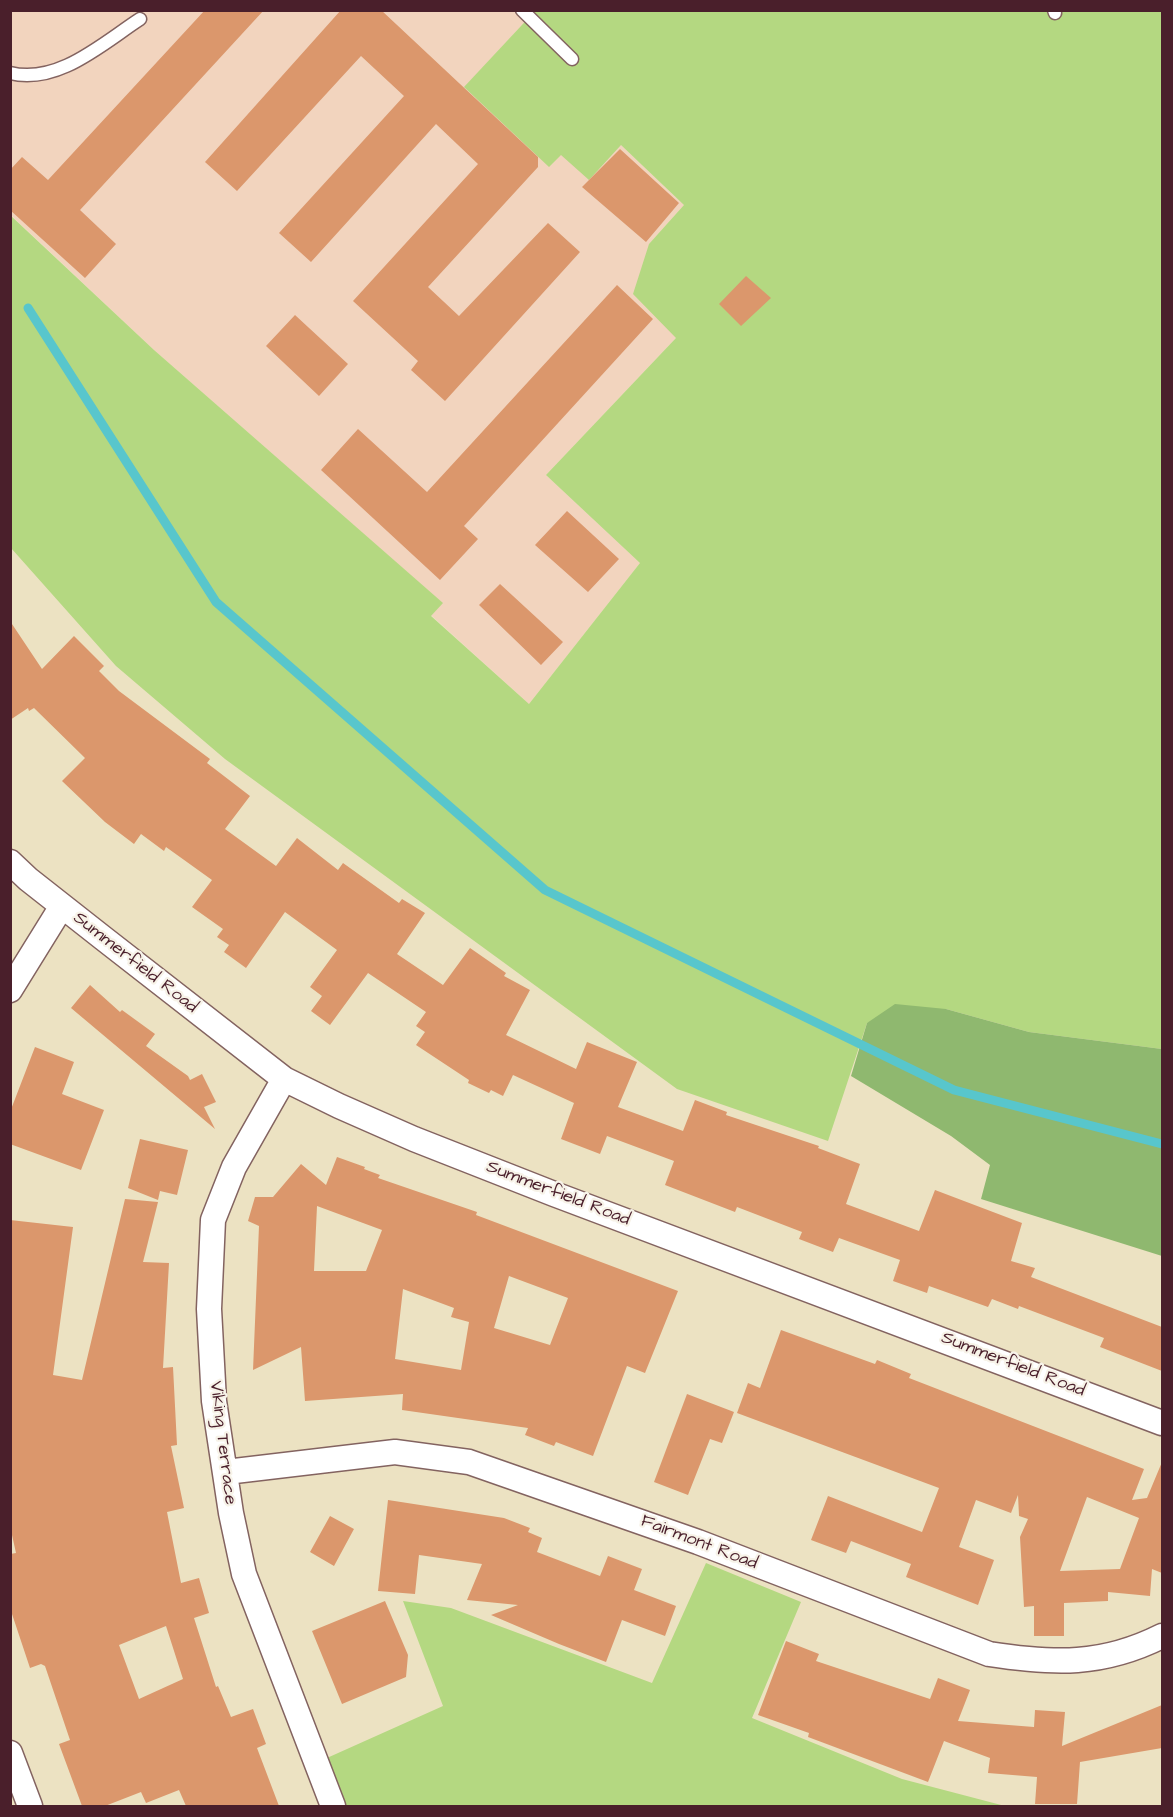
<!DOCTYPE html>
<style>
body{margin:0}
#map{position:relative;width:1173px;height:1817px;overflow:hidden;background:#ece2c2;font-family:"Architects Daughter",sans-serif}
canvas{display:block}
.frame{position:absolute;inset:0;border:12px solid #4a1f2b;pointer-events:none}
</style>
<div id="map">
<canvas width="1173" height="1817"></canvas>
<div class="frame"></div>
</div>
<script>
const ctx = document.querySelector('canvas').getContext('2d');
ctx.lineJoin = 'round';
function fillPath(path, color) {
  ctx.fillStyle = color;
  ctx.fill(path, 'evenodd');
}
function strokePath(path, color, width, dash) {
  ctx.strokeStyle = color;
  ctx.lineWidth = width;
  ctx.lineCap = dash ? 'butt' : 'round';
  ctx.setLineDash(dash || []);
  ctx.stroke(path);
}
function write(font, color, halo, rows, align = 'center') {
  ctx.font = font + ' "Architects Daughter",sans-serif';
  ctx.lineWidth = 4.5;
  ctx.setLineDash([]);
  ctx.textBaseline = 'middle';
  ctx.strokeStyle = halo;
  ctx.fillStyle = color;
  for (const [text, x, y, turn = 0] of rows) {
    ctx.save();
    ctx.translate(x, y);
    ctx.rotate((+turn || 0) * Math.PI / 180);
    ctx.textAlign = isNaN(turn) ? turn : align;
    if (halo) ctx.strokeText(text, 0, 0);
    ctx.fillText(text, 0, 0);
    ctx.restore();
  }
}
fillPath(new Path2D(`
 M10 11H535L465 87 550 166 560 155 621 145 684 205 649 244 676 338 546 475 640 563 529 704 431 615 442 603 154 350 11 215Z`), '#f2d4be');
fillPath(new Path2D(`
 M535 11H1162V1049L1029 1032 946 1009 867 1023 828 1141 677 1089 225 759 116 666 11 548 10 215 154 350 443 603 431 616 529 704 640 563 546 475 676 338 633 294 649 244 684 205 621 145 589 180 561 155 549 167 464 87Z
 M706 1563 801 1602 752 1718 902 1779 1005 1806H336L318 1762 443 1706 403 1601 451 1608 652 1683Z`), '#b4d881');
fillPath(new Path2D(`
 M895 1004 946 1009 1029 1032 1162 1049V1256L981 1199 990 1165 951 1136 851 1076 867 1023Z`), '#8fb86f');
strokePath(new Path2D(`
 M28 308 216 602 545 890 954 1090 1162 1144`), '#58c6cc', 9);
fillPath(new Path2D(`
 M205 10H264L80 210 116 244 85 278 10 210V170L22 157 48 180Z
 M341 10H381L538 157V167L428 287 459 316 548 223 580 252 445 401 411 370 418 361 353 301 478 164 436 124 311 262 279 233 404 96 361 56 237 191 205 162Z
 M620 149 679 203 646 242 582 187Z
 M746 276 771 298 741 326 719 304Z
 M617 285 653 319 464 526 478 539 440 580 321 470 358 429 427 492Z
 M295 315 348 364 319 396 266 346Z
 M567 511 619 559 588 592 535 545Z
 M500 584 563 642 541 665 479 605Z
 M10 621 42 669 74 636 104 666 99 671 119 691 210 759 207 763 250 796 225 829 276 866 297 838 338 870 343 863 399 903 402 899 425 913 397 954 443 985 470 948 506 973 504 976 530 990 506 1035 576 1069 587 1042 637 1062 618 1107 683 1131 695 1100 727 1112 726 1115 819 1146 818 1148 860 1164 846 1204 919 1231 935 1190 1022 1223 1011 1261 1035 1268 1031 1277 1162 1327V1371L1100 1347 1104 1338 1019 1306 1018 1309 992 1299 988 1307 929 1286 927 1293 893 1281 900 1260 839 1238 833 1252 799 1239 802 1232 737 1207 735 1212 665 1185 674 1161 607 1136 600 1154 561 1139 574 1103 513 1075 503 1096 491 1090 489 1093 468 1083 469 1080 416 1045 425 1032 416 1026 426 1012 368 973 330 1025 311 1011 322 996 310 987 337 950 285 912 246 968 224 952 229 945 217 937 223 929 192 907 212 880 166 847 164 851 141 834 134 844 105 822 62 781 85 758 34 708 29 711 28 708 10 720Z
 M90 985 120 1012 122 1010 155 1034 146 1046 188 1076 190 1080 202 1074 216 1102 204 1107 215 1129 71 1008Z
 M35 1047 74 1062 62 1094 104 1110 81 1170 10 1144V1112Z
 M140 1139 188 1150 177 1195 160 1191 158 1200 128 1188Z
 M337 1157 365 1167 364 1169 380 1175 378 1178 477 1212 476 1215 678 1291 645 1373 627 1366 593 1456 556 1442 554 1446 525 1435 528 1428 402 1410 403 1394 305 1401 301 1347 253 1370 259 1226 248 1221 255 1197H273L301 1164 326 1185ZM317 1206 382 1230 366 1271H314ZM509 1276 568 1298 550 1345 494 1328ZM403 1289 454 1308 451 1317 469 1322 461 1370 395 1359Z
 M125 1199 158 1202 143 1262 169 1263 163 1368 173 1367 177 1445 171 1446 184 1508 167 1512 181 1583 199 1578 209 1613 194 1618 216 1687 218 1686 231 1717 253 1709 266 1744 257 1748 279 1806H186L179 1790 146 1803 141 1792 105 1806H82L59 1744 70 1740 45 1666 41 1664 30 1668 10 1608V1554L16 1553 10 1526V1220L73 1227 53 1375 82 1380ZM166 1626 183 1679 139 1699 119 1645Z
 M781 1330 875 1364 877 1360 911 1374 909 1378 1144 1469 1132 1500 1147 1498 1162 1462V1573L1152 1569 1150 1596 1108 1592V1601L1064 1603V1636H1034V1606L1024 1607 1020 1537 1028 1519 1019 1516 1018 1495 1011 1513 976 1500 959 1547 994 1560 978 1605 906 1577 911 1564 851 1541 846 1553 811 1540 828 1496 922 1532 939 1488 737 1413 748 1383 760 1388ZM1087 1497 1139 1518 1120 1569 1060 1571Z
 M687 1394 734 1412 722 1443 710 1439 688 1495 654 1482Z
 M388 1500 504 1518 530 1528 528 1532 542 1538 537 1552 600 1576 608 1556 642 1569 634 1590 676 1606 665 1636 622 1620 606 1662 559 1644 491 1615 518 1605 467 1600 482 1564 419 1555 415 1594 378 1591Z
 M330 1516 354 1529 334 1566 310 1552Z
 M385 1601 408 1655 406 1677 342 1704 312 1631Z
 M786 1641 819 1654 816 1661 930 1699 938 1678 970 1690 958 1721 1034 1727 1035 1710 1065 1712 1062 1746 1162 1705V1748L1080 1762 1077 1804H1035L1037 1777 988 1773 990 1758 944 1741 928 1782 808 1737 809 1733 758 1715Z`), '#db976c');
const service = new Path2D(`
 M522 10 572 59
 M1054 10 1055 13
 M10 73C58 85 103 43 140 19`);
const minor = new Path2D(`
 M10 862 28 879 103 938 284 1079 339 1106 414 1139 554 1194 1162 1423
 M10 990 62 906
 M284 1079 234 1167 213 1220 209 1309 214 1401 231 1513 244 1574 333 1806
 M226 1472 395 1452 469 1462 698 1542 989 1654C1054 1664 1102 1666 1162 1636
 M10 1753 30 1806`);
strokePath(service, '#836360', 15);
strokePath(minor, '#836360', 27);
strokePath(service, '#fff', 12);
strokePath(minor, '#fff', 24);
write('18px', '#4a1f2b', '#f7f3e8', [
 ["Summerfield Road",135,963,38],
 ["Summerfield Road",558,1194,21],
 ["Summerfield Road",1013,1365,21],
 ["Viking Terrace",222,1443,83],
 ["Fairmont Road",699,1543,21]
]);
</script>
